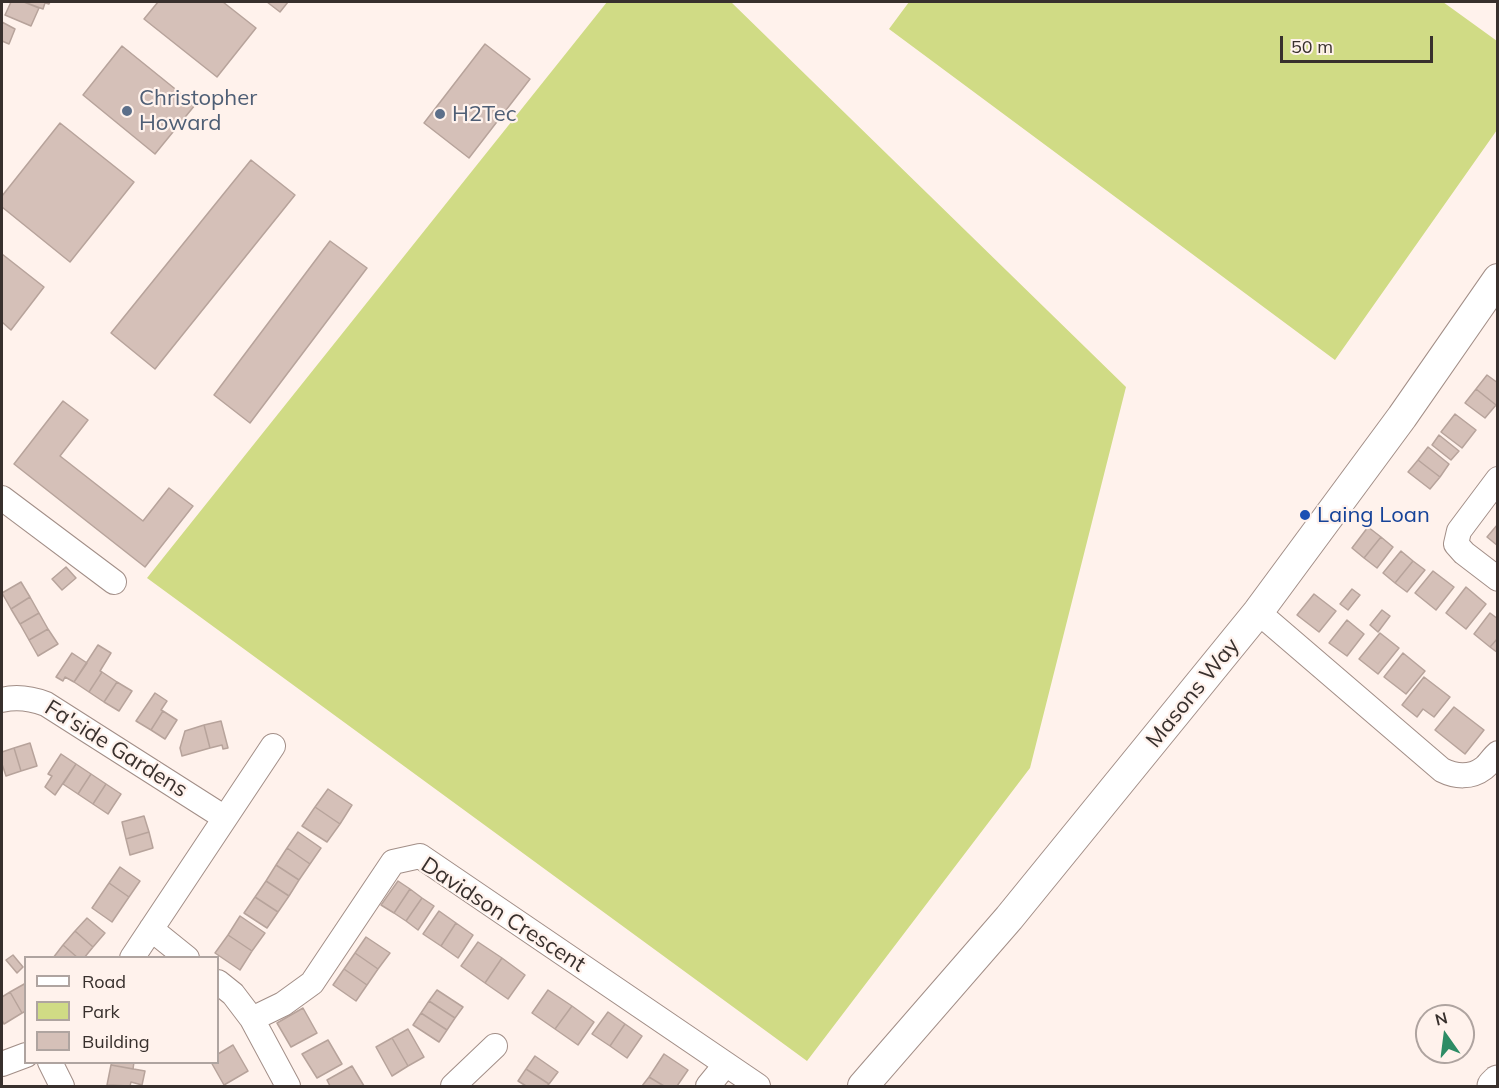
<!DOCTYPE html>
<style>
body{margin:0}
#map{position:relative;width:1499px;height:1088px;overflow:hidden;background:#fff2ec;font-family:Mulish,sans-serif}
canvas{display:block}
.frame{position:absolute;inset:0;border:3px solid #38302d;pointer-events:none}
.legend{position:absolute;left:24px;top:956px;width:195px;height:108px;box-sizing:border-box;background:#fff2ec;border:2px solid #afa4a0;margin:0;padding:8px 10px;list-style:none;font-size:18px;color:#38302d}
.legend li{display:flex;align-items:center;gap:12px;height:30px}
.legend b{width:30px;border:2px solid #afa4a0}
.north{position:absolute;left:1415px;top:1004px;width:60px;height:60px;box-sizing:border-box;background:#fff2ec;border:2px solid #afa4a0;border-radius:50%;rotate:346deg;font-size:16px;font-weight:700;line-height:24px;text-align:center;color:#38302d}
.north::after{content:'';display:block;margin:auto;width:21px;height:27px;background:#2d8c65;clip-path:polygon(50% 0,100% 100%,50% 72%,0 100%)}
.scale{position:absolute;left:1280px;top:36px;width:153px;height:27px;box-sizing:border-box;border:3px solid #38302d;border-top:0;padding-left:8px;font-size:18px;line-height:21px;white-space:nowrap;color:#38302d;-webkit-text-stroke:4px #fff2ec;paint-order:stroke}
</style>
<div id="map">
<canvas width="1499" height="1088"></canvas>
<div class="frame"></div>
<ul class="legend">
<li><b style="height:8px;background:#fff"></b>Road</li>
<li><b style="height:16px;background:#d0db85"></b>Park</li>
<li><b style="height:16px;background:#d5c0b8"></b>Building</li>
</ul>
<div class="north">N</div>
<div class="scale">50 m</div>
</div>
<script>
const ctx = document.querySelector('canvas').getContext('2d');
ctx.lineJoin = 'round';
function fillPath(path, color) {
  ctx.fillStyle = color;
  ctx.fill(path, 'evenodd');
}
function strokePath(path, color, width, dash) {
  ctx.strokeStyle = color;
  ctx.lineWidth = width;
  ctx.lineCap = dash ? 'butt' : 'round';
  ctx.setLineDash(dash || []);
  ctx.stroke(path);
}
function write(font, color, halo, rows, align = 'center') {
  ctx.font = font + ' Mulish,sans-serif';
  ctx.lineWidth = 4.5;
  ctx.setLineDash([]);
  ctx.textBaseline = 'middle';
  ctx.strokeStyle = halo;
  ctx.fillStyle = color;
  for (const [text, x, y, turn = 0] of rows) {
    ctx.save();
    ctx.translate(x, y);
    ctx.rotate((+turn || 0) * Math.PI / 180);
    ctx.textAlign = isNaN(turn) ? turn : align;
    if (halo) ctx.strokeText(text, 0, 0);
    ctx.fillText(text, 0, 0);
    ctx.restore();
  }
}
fillPath(new Path2D(`
 M607 2H731L1126 387 1030 768 807 1061 147 578Z
 M909 2H1443L1497 41V130L1335 360 889 29Z`), '#d0db85');
const building = new Path2D(`
 M11 2H24L39 8 31 26 5 15Z
 M24 2H50L49 4 45 3 43 9Z
 M158 2H223L256 28 217 77 144 19Z
 M267 2H288L280 12Z
 M2 22 15 29 9 44 2 41Z
 M485 44 530 79 469 158 424 123Z
 M122 46 195 105 155 154 83 95Z
 M60 123 134 182 70 262 2 207V196Z
 M251 160 295 195 155 369 111 333Z
 M330 241 367 268 250 423 214 395Z
 M2 254 44 287 11 330 2 322Z
 M1487 375 1498 383V403L1496 405 1476 389Z
 M1476 389 1496 405 1485 418 1465 403Z
 M63 401 88 420 60 456 143 521 169 488 193 506 145 567 14 464Z
 M1455 414 1476 430 1462 448 1441 432Z
 M1439 435 1459 451 1451 460 1432 445Z
 M1428 447 1449 464 1440 477 1418 460Z
 M1418 460 1440 477 1430 489 1408 472Z
 M1498 524V546L1487 537Z
 M1368 527 1381 537 1364 558 1352 548Z
 M1381 537 1393 547 1377 568 1364 558Z
 M1401 551 1413 561 1395 583 1383 573Z
 M1413 561 1425 570 1407 592 1395 583Z
 M66 567 76 578 62 590 52 579Z
 M1433 571 1454 587 1436 610 1415 593Z
 M21 582 30 597 11 609 2 593Z
 M1466 587 1486 604 1466 629 1446 613Z
 M1352 589 1360 595 1348 610 1340 604Z
 M1314 594 1336 611 1319 632 1297 615Z
 M30 597 39 613 20 624 11 609Z
 M1382 610 1390 616 1378 632 1370 625Z
 M39 613 48 629 29 640 20 624Z
 M1490 613 1498 619V638L1490 647 1474 634Z
 M1347 620 1364 634 1347 656 1329 643Z
 M48 629 58 644 38 656 29 640Z
 M1380 633 1399 648 1378 674 1359 659Z
 M1498 638V653L1490 647Z
 M98 645 111 653 100 671 102 672 89 692 74 682Z
 M72 653 87 663 74 682 65 677 63 681 56 677Z
 M1403 653 1425 671 1406 694 1384 677Z
 M102 672 117 682 104 702 89 692Z
 M1424 677 1450 697 1434 717 1423 709 1417 717 1402 705Z
 M117 682 132 691 119 711 104 702Z
 M155 693 167 701 161 710 163 711 151 730 136 721Z
 M1454 707 1484 730 1465 754 1435 730Z
 M163 711 177 720 165 739 151 730Z
 M221 721 228 748 223 749 222 745 210 748 204 725Z
 M204 725 210 748 182 756 180 748 185 731Z
 M30 743 37 766 21 771 14 748Z
 M14 748 21 771 6 776 2 764V752Z
 M61 754 76 764 55 795 45 787 52 776 48 774Z
 M76 764 91 774 78 794 63 784Z
 M91 774 106 784 93 804 78 794Z
 M106 784 121 794 108 814 93 804Z
 M328 789 352 805 340 824 315 807Z
 M315 807 340 824 327 842 302 826Z
 M144 816 149 832 126 839 122 822Z
 M149 832 153 848 130 855 126 839Z
 M298 832 321 848 310 864 287 848Z
 M287 848 310 864 299 880 276 865Z
 M276 865 299 880 289 896 266 881Z
 M120 867 140 881 129 897 109 883Z
 M266 881 289 896 278 912 255 897Z
 M398 881 410 889 394 913 381 905Z
 M109 883 129 897 112 922 92 908Z
 M410 889 422 898 406 921 394 913Z
 M255 897 278 912 267 928 244 913Z
 M422 898 434 906 418 930 406 921Z
 M439 911 456 923 441 946 423 934Z
 M240 916 265 933 252 951 228 935Z
 M87 918 105 933 93 947 75 931Z
 M456 923 473 935 458 958 441 946Z
 M75 931 93 947 84 958H78L63 945Z
 M228 935 252 951 240 970 215 953Z
 M366 937 390 953 378 969 355 953Z
 M478 942 502 958 485 983 461 966Z
 M63 945 78 958H53Z
 M355 953 378 969 367 985 344 969Z
 M13 955 23 967 17 973 6 960Z
 M502 958 525 975 508 999 485 983Z
 M344 969 367 985 356 1001 333 985Z
 M26 983V1011L22 1013 10 992Z
 M437 990 463 1007 455 1018 429 1001Z
 M548 990 572 1006 555 1029 532 1013Z
 M10 992 22 1013 4 1024 2 1020V997Z
 M429 1001 455 1018 447 1030 421 1013Z
 M572 1006 594 1022 578 1045 555 1029Z
 M303 1008 317 1033 291 1047 277 1023Z
 M608 1012 625 1024 610 1046 592 1034Z
 M421 1013 447 1030 439 1042 413 1025Z
 M625 1024 642 1036 627 1058 610 1046Z
 M408 1029 424 1057 408 1066 392 1038Z
 M392 1038 408 1066 392 1076 376 1047Z
 M328 1040 342 1064 317 1078 302 1054Z
 M233 1045 248 1071 224 1085 211 1062H218V1054Z
 M664 1054 688 1070 677 1086H664L649 1077Z
 M535 1056 558 1072 549 1084 526 1069Z
 M112 1062H134L133 1069 111 1065Z
 M111 1065 145 1071 142 1085 131 1082 130 1086 107 1085Z
 M352 1066 364 1086H330L327 1080Z
 M526 1069 549 1084 547 1086H526L518 1081Z
 M649 1077 664 1086H642Z`);
fillPath(building, '#d5c0b8');
strokePath(building, '#b7a39b', 1.5);
const minor = new Path2D(`
 M1498 479 1459 531 1456 544 1464 553 1498 579
 M2 498 114 582
 M1258 612 1442 770C1456 777 1471 778 1484 768 1489 764 1493 757 1498 753
 M2 700C17 696 30 698 46 704L225 818
 M151 929 187 958
 M132 958 273 746
 M218 982 233 994 252 1019 288 1086
 M252 1019 283 1004 312 983 393 862 420 856 758 1086
 M50 1062 62 1086
 M2 1064 26 1055
 M453 1086 495 1046
 M708 1086 726 1064`);
const tertiary = new Path2D(`
 M863 1086 1009 918 1258 612 1402 417 1498 279`);
const trunk = new Path2D(`
 M1494 1086 1498 1082`);
strokePath(minor, '#a28e87', 26);
strokePath(tertiary, '#a28e87', 32);
strokePath(trunk, '#a28e87', 35);
strokePath(minor, '#fff', 24);
strokePath(tertiary, '#fff', 30);
strokePath(trunk, '#fff', 33);
for (const [x, y, r, color] of [
 [127,111,6,"#5c6f8a"],
 [440,114,6,"#5c6f8a"],
 [1305,515,6,"#1a4fb4"]
]) {
  const dot = new Path2D();
  dot.arc(x, y, r, 0, 2 * Math.PI);
  ctx.fillStyle = color;
  ctx.fill(dot);
  strokePath(dot, '#fff2ec', 2);
}
write('22px', '#4e5e75', '#fff2ec', [
 ["Christopher",139,98],
 ["Howard",139,123],
 ["H2Tec",452,114]
], 'left');
write('22px', '#164399', '#fff2ec', [
 ["Laing Loan",1317,515]
], 'left');
write('22px', '#38302d', '#fff2ec', [
 ["Masons Way",1193,693,-51],
 ["Fa'side Gardens",116,749,32],
 ["Davidson Crescent",503,915,33]
]);
</script>
